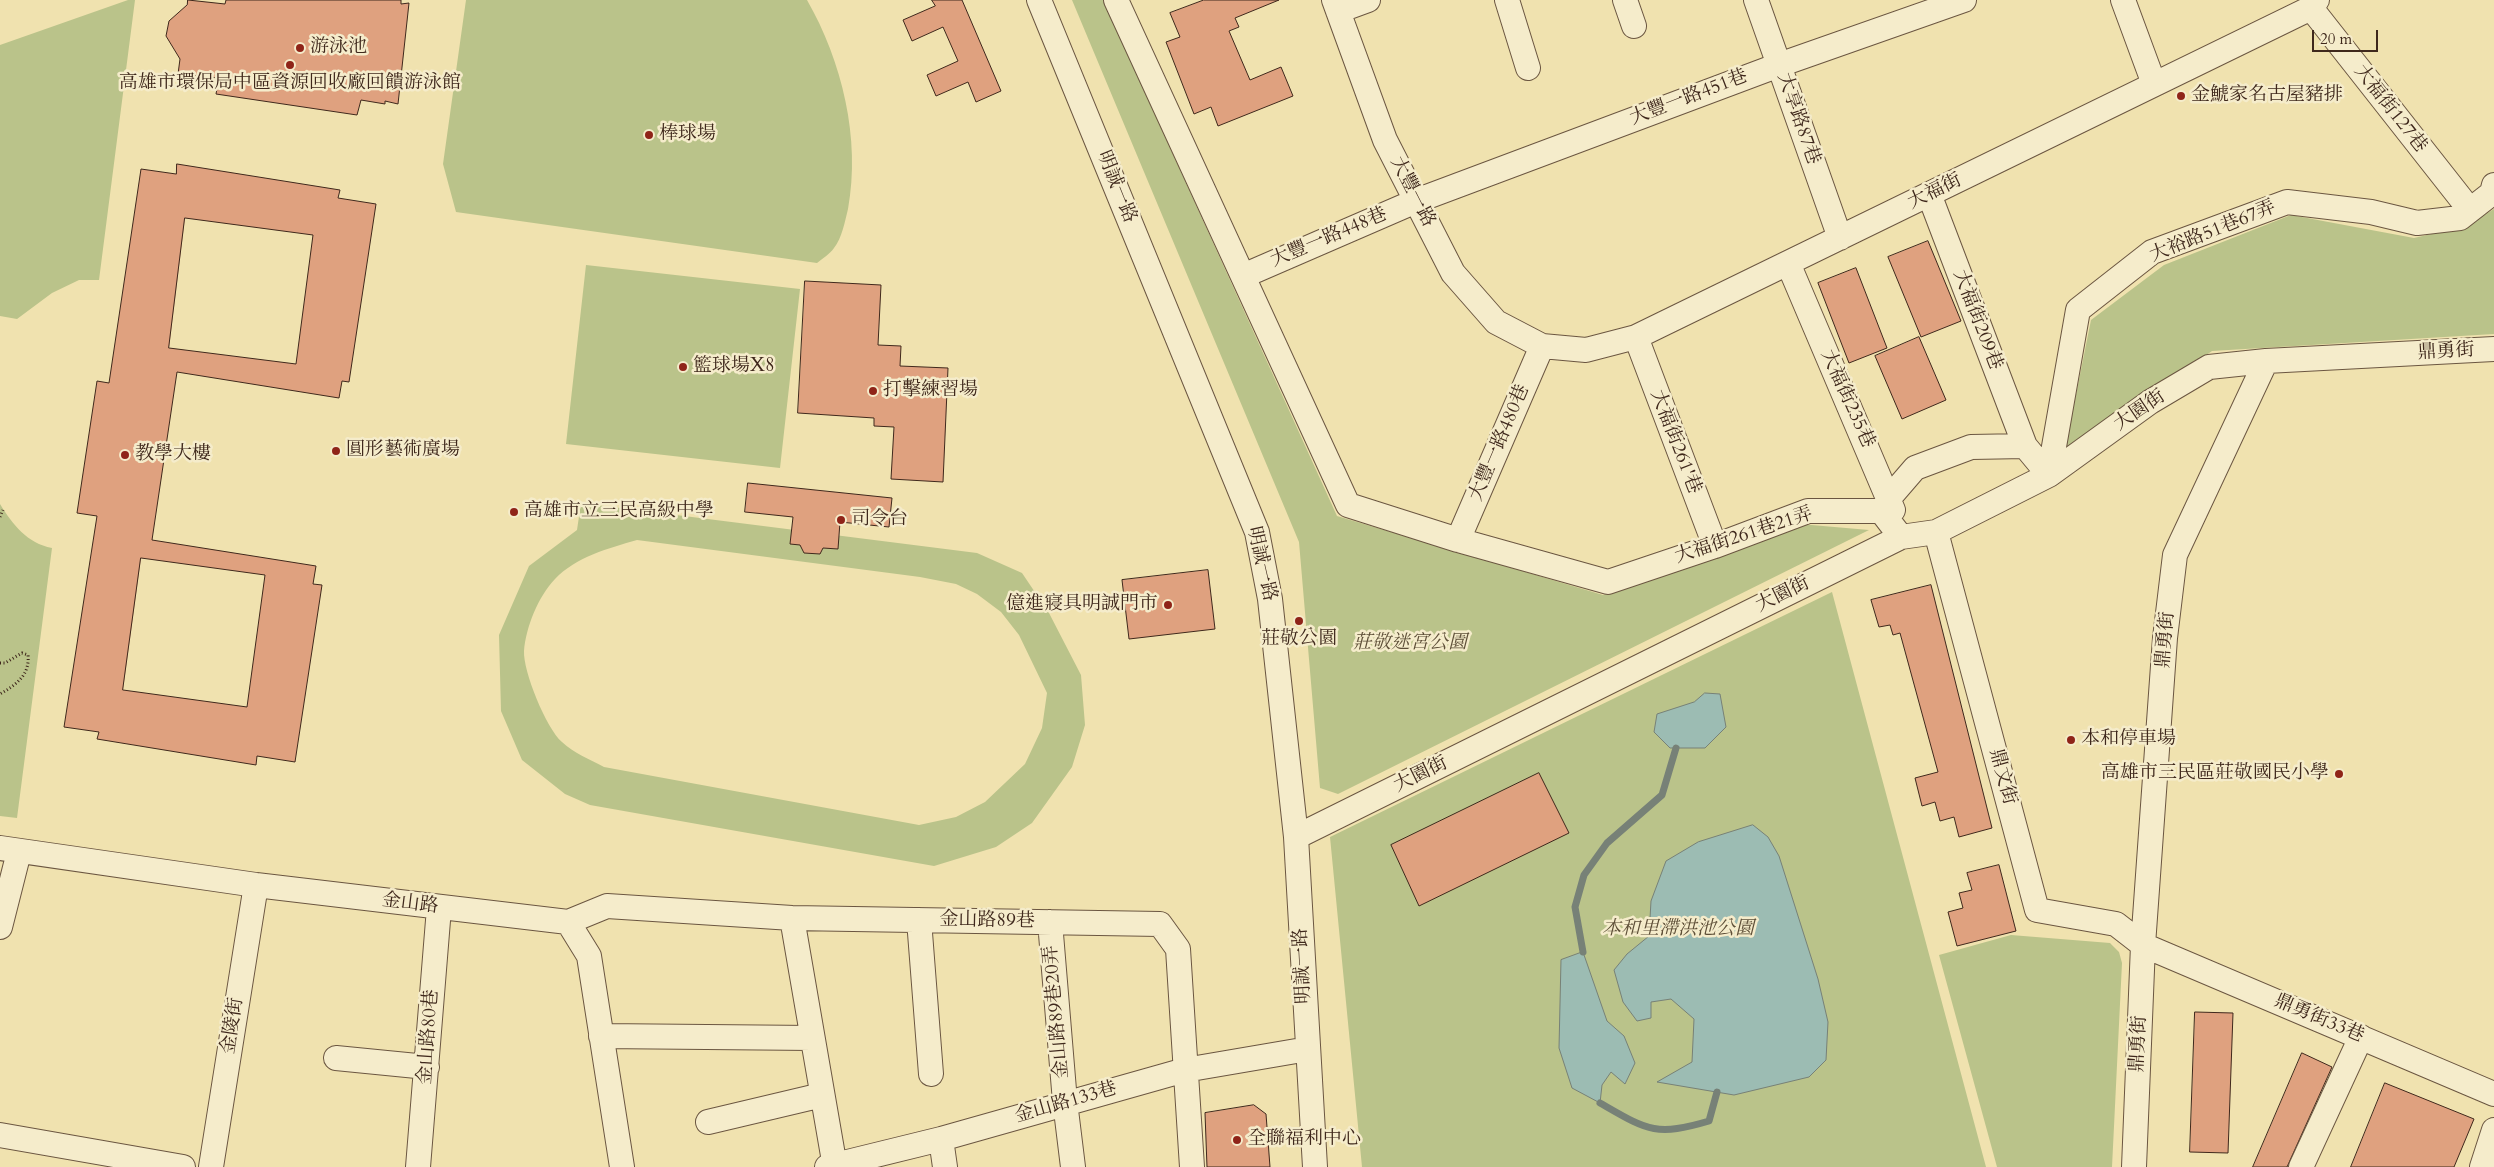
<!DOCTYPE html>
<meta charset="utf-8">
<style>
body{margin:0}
#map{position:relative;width:2494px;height:1167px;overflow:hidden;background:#f0e2af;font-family:Cardo,serif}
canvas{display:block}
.scale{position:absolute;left:2312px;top:30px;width:66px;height:22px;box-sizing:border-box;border:2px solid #3f281c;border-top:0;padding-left:6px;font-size:15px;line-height:18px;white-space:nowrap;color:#3f281c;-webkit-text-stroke:4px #f5eccb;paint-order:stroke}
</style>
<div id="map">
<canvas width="2494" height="1167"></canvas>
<div class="scale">20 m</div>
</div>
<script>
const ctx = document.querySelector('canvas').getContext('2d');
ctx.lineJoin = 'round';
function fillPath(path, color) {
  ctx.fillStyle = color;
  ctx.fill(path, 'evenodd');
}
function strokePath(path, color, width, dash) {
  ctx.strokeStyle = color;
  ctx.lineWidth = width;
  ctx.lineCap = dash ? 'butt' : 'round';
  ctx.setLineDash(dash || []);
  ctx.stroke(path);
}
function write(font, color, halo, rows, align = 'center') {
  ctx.font = font + ' Cardo,"Noto Serif TC",serif';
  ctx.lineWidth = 5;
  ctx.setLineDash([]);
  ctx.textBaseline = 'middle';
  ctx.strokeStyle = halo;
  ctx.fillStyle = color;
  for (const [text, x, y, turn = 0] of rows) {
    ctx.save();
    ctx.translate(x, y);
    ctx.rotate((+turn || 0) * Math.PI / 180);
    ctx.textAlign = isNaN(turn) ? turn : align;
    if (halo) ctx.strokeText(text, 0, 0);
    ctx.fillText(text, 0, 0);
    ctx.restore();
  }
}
fillPath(new Path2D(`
 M128 0H135L99 280H79L52 293 17 319 0 316V45Z
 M466 0H807C842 61 861 139 848 209 845 221 842 238 834 248 830 254 822 259 817 263L456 212 443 164Z
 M1072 0H1103L1337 516 1603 595 1800 524 1869 530 1338 794 1320 788 1299 542Z
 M2494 209V334L2212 351 2064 454 2091 320 2164 265 2291 215 2414 238 2466 226Z
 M586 265 800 289 780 468 566 444Z
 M581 503 977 553 1022 573 1049 613 1081 675 1085 725 1072 767 1032 823 996 847 934 866 590 805 565 794 522 760 501 711 499 635 529 566 577 530ZM637 540 920 577 956 584 977 594 1001 612 1019 635 1047 693 1042 728 1025 764 985 802 956 817 919 825 604 767C589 759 574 753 562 742 546 728 523 671 524 651 526 627 538 597 555 579 576 557 609 548 637 540Z
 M0 504C13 525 27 543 52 548L17 818 0 816Z
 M1832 592 1986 1167H1362L1330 837Z
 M2011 935 2110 943 2119 952 2122 963 2112 1167H1997L1939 955Z`), '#bac38a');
const water = new Path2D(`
 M1705 693 1720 694 1726 727 1705 748H1670L1654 732 1657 714 1694 702Z
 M1753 825 1768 837 1779 856 1818 979 1828 1022 1826 1060 1809 1077 1734 1095 1657 1082 1692 1062 1694 1019 1671 999 1651 1002V1018L1637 1021 1623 1002 1614 970 1627 954 1649 936 1651 901 1666 861 1698 842Z
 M1583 952 1607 1021 1624 1036 1635 1063 1625 1084 1611 1072 1602 1085 1600 1103 1572 1088 1559 1048 1561 960Z`);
fillPath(water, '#9cbcb3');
strokePath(water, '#778177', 1);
strokePath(new Path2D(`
 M1583 952 1575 907 1584 875 1607 843 1662 795 1676 748
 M1600 1103C1647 1130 1655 1137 1709 1121L1717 1092`), '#778177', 7);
const building = new Path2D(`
 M188 0 225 4 226 0H401V4L409 3 398 104 385 101V104L361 100 357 115 216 94 219 78 178 74 180 59 166 36 169 21 187 5Z
 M932 0H962L1001 91 976 102 968 82 936 96 927 75 958 61 943 27 912 41 903 20 935 6Z
 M1204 0H1279L1235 18 1239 27 1229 31 1250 80 1281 67 1293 96 1218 126 1211 107 1194 114 1166 42 1180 37 1170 13Z
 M177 164 340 190 338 198 376 204 349 382 342 381 339 398 177 372 152 540 316 566 313 584 322 585 295 762 257 756 256 765 97 739 99 732 64 727 97 516 77 513 97 381 109 383 141 169 176 174ZM185 218 313 235 296 364 169 348ZM141 558 265 575 247 707 123 690Z
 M1928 241 1961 321 1921 337 1888 257Z
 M1856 268 1887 348 1849 363 1818 283Z
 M805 281 881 285 878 345 901 346 900 366 948 368 943 482 891 479 894 427 874 426V418L798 413Z
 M1919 337 1946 400 1902 419 1875 356Z
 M748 483 892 498 889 527 840 522 838 549 823 548 820 554 804 553 800 545 790 544 793 517 745 512Z
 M1208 570 1215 629 1129 639 1122 580Z
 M1931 585 1992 828 1959 837 1954 817 1940 821 1935 802 1922 806 1915 778 1938 772 1900 633 1893 635 1890 625 1879 627 1871 600Z
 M1539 773 1569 833 1419 906 1391 845Z
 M1999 865 2016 931 1957 946 1948 912 1963 908 1959 893 1972 890 1967 873Z
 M2195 1012 2233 1013 2228 1153 2190 1152Z
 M2302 1053 2332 1067 2287 1167H2253Z
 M2385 1083 2474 1119 2454 1167H2351Z
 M1254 1105 1266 1114 1270 1167H1207L1205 1113Z`);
fillPath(building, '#dfa17f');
strokePath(building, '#3f281c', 1);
const minor = new Path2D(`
 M1039 0 1257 532 1270 599 1296 837 1315 1167
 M1116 0 1348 505 1458 540 1608 582 1715 546 1808 511H1881L1901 537
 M1334 0 1385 140 1453 273 1496 322 1542 346 1586 350 1636 337 2311 8 2317 0
 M1507 0 1528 68
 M1625 0 1634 26
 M1756 0 1840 238
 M2123 0 2154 84
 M2311 8 2470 210
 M1338 11 1368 0
 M1929 194 2025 446
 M1788 263 1893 510
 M1243 276 1416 201 1779 65 1964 0
 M1636 337 1715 546
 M1890 497 1915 468 1971 447 2025 446 2049 475 2078 310 2152 252 2287 202 2371 212 2417 223 2460 218 2492 193 2494 185
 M1936 532 2037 910 2116 924 2143 945 2494 1094
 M1458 540 1542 346
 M1296 837 1901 537 1936 532 2049 475 2150 402 2209 367 2266 361
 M0 848 256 885 568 922 589 956 622 1167
 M792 918 835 1167
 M919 920 931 1074
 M568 922 607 906 792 918 1160 924 1178 949 1192 1167
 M1050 922 1065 1102 1073 1167
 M0 927 19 852
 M601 1036 812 1038
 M336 1058 427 1067
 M708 1122 822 1095
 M0 1135 183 1167
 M941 1139 945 1167
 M211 1167 256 885
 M418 1167 439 908
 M827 1167 941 1139 1185 1070 1308 1049
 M2134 1167 2143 945 2165 638 2175 555 2266 361 2494 349
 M2301 1167 2361 1037
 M2482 1167 2494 1130`);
strokePath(minor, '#6b5641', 26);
strokePath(new Path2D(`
 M0 517 3 510
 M0 663H5L22 653 28 655C30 675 16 685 0 694`), '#3f281c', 3, [1, 2.5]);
strokePath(minor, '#f5eccb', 24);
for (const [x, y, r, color] of [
 [300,48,5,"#8f2418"],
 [290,65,5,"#8f2418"],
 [2181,96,5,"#8f2418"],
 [649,135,5,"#8f2418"],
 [683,367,5,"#8f2418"],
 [873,391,5,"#8f2418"],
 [336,451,5,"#8f2418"],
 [125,455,5,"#8f2418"],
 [514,512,5,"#8f2418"],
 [841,520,5,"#8f2418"],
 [1168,605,5,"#8f2418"],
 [1299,621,5,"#8f2418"],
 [2071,740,5,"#8f2418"],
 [2339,774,5,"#8f2418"],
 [1237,1140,5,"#8f2418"]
]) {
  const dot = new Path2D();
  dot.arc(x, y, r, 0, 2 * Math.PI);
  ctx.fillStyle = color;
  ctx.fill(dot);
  strokePath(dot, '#f5eccb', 2);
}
write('19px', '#3f281c', '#f5eccb', [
 ["游泳池",310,48],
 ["高雄市環保局中區資源回收廠回饋游泳館",290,84,"center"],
 ["金鯱家名古屋豬排",2191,96],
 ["棒球場",659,135],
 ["籃球場X8",693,367],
 ["打擊練習場",883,391],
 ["圓形藝術廣場",346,451],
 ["教學大樓",135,455],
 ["高雄市立三民高級中學",524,512],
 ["司令台",851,520],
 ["億進寢具明誠門市",1158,605,"right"],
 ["莊敬公園",1299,640,"center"],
 ["本和停車場",2081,740],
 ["高雄市三民區莊敬國民小學",2329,774,"right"],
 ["全聯福利中心",1247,1140]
], 'left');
write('19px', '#3f281c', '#f5eccb', [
 ["大豐一路451巷",1689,98,-21],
 ["大福街127巷",2390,109,52],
 ["大享路87巷",1798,119,71],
 ["明誠一路",1116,187,68],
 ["大豐一路",1412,192,63],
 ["大福街",1935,192,-26],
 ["大裕路51巷67弄",2213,232,-22],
 ["大豐一路448巷",1329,238,-23],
 ["大福街209巷",1977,320,69],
 ["鼎勇街",2446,352,-3],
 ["大福街235巷",1847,399,66],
 ["大園街",2140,411,-34],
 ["大福街261'巷",1675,442,69],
 ["大豐一路480巷",1500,443,-67],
 ["大福街261巷21弄",1744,536,-18],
 ["明誠一路",1261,564,77],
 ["大園街",1783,595,-26],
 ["鼎勇街",2166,640,-85],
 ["大園街",1421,775,-26],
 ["鼎文街",2002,777,75],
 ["金山路",410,904,7],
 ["金山路89巷",987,921,1],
 ["明誠一路",1303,966,-93],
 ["金山路89巷20弄",1057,1012,-95],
 ["鼎勇街33巷",2319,1019,23],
 ["金陵街",233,1026,-81],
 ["金山路80巷",429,1037,-86],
 ["鼎勇街",2139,1044,-87],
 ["金山路133巷",1066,1103,-16]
]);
write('italic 19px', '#5e4f38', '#f5eccb', [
 ["莊敬迷宮公園",1410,644],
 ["本和里滯洪池公園",1678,930]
]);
</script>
